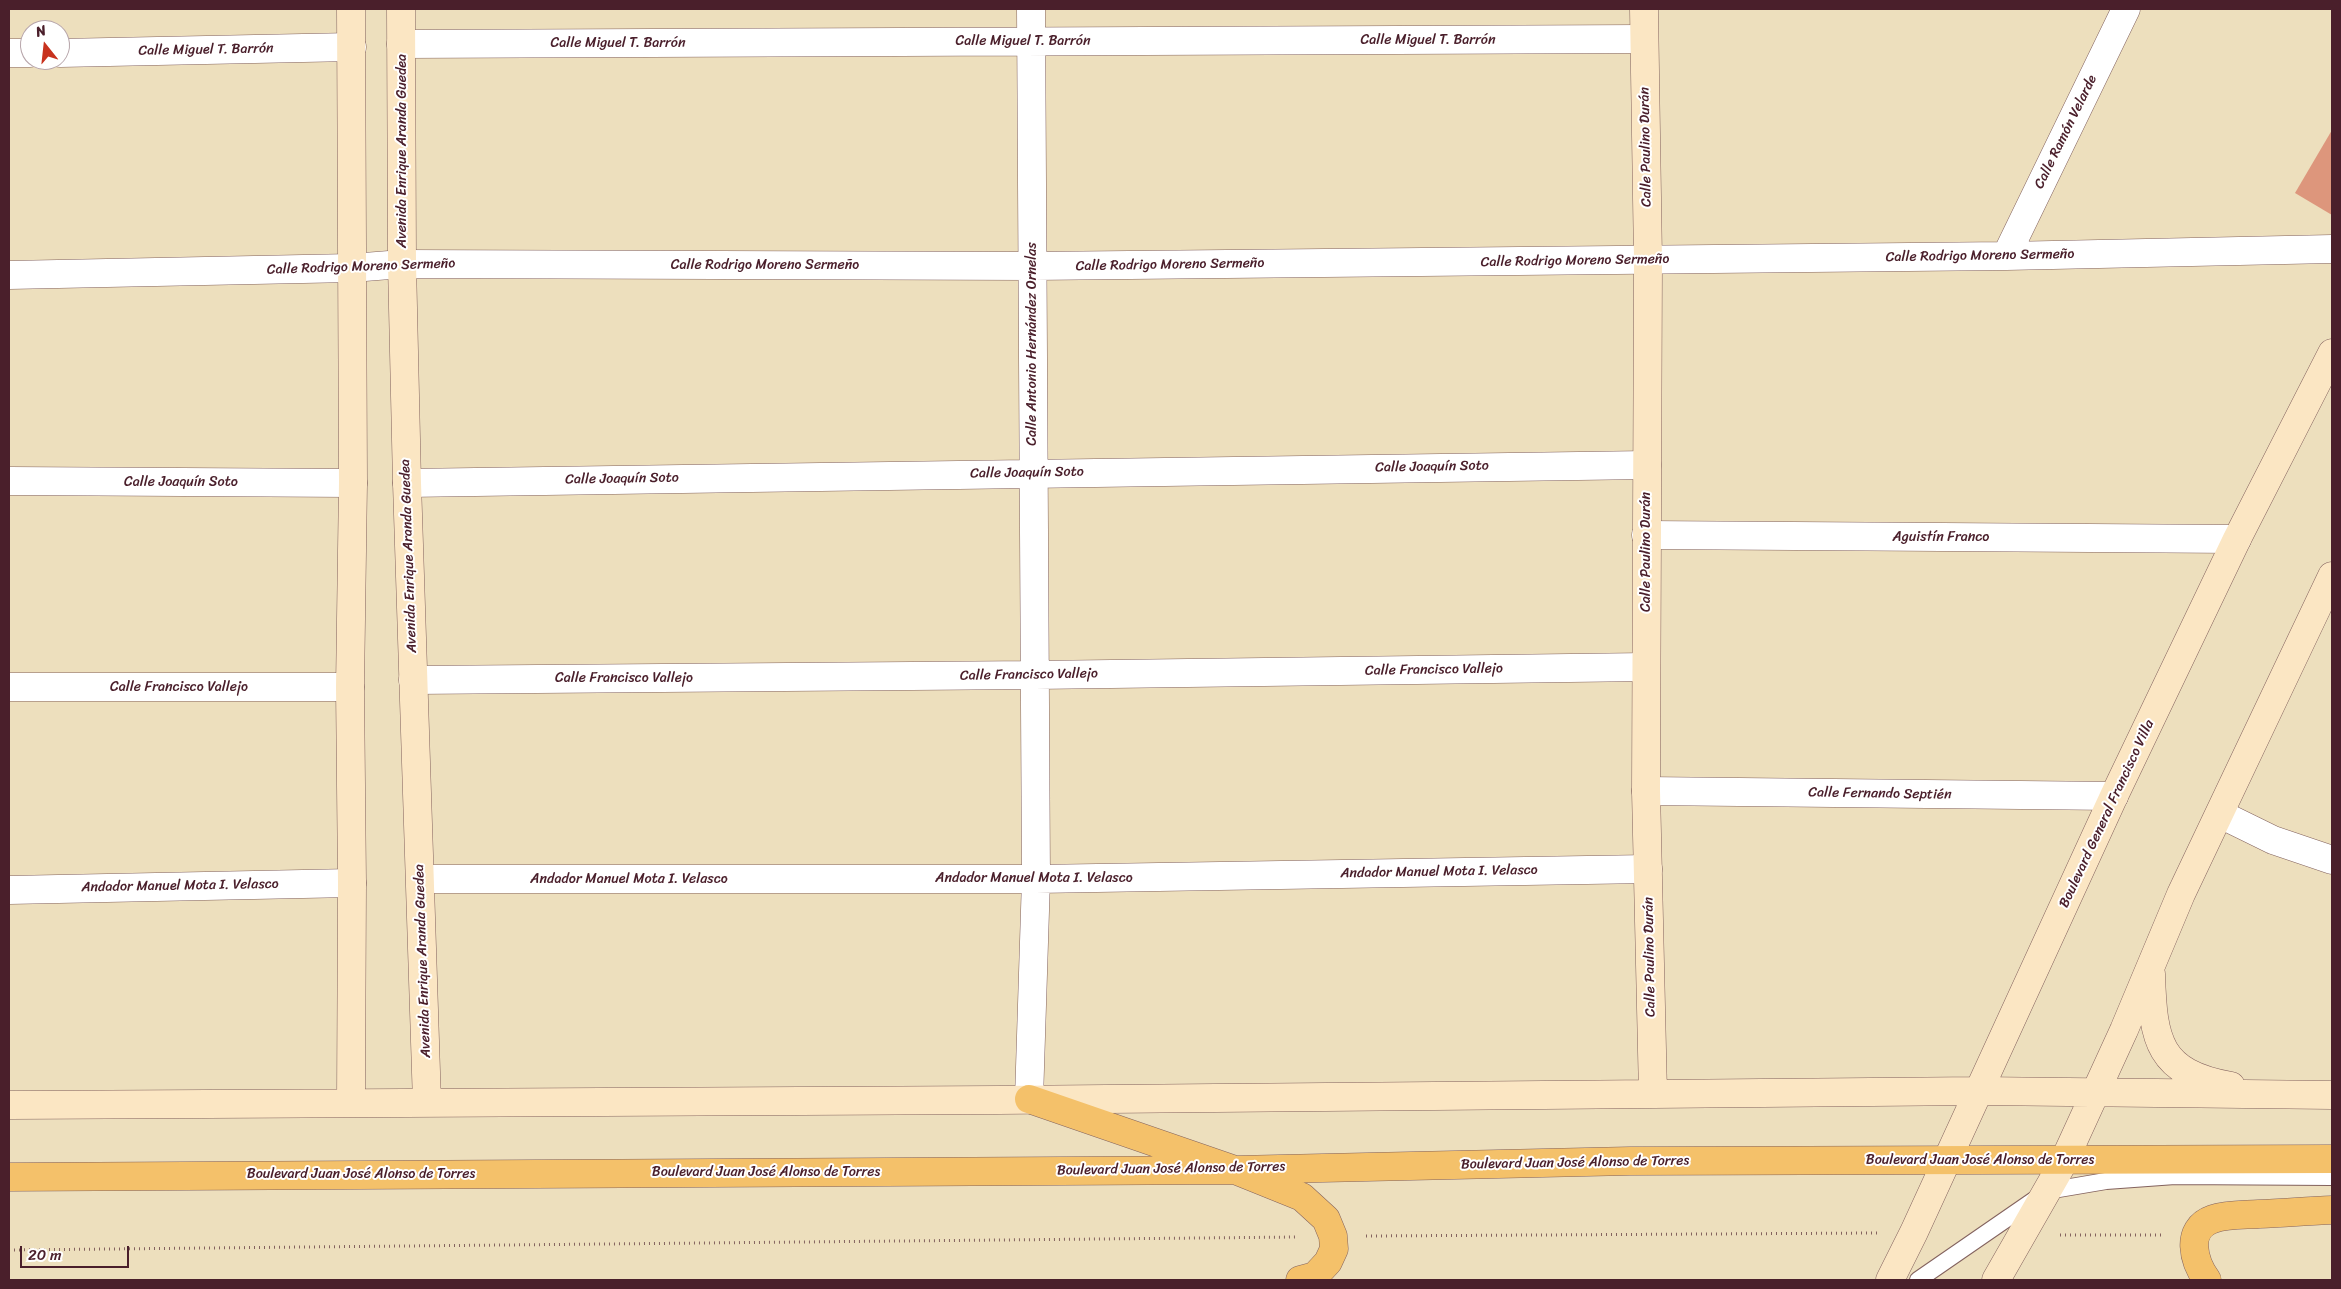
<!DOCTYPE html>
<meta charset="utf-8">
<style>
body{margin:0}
#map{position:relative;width:2341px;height:1289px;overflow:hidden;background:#eddfbd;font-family:Sriracha,sans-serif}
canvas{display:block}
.frame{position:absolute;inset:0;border:10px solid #4a1f2b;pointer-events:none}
.north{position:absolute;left:20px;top:20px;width:50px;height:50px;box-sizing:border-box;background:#fff;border:1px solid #b7a5aa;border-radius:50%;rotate:344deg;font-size:14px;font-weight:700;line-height:20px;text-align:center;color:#4a1f2b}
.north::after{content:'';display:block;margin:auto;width:18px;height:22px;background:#c8321e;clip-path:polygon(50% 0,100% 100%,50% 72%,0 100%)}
.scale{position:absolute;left:20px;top:1246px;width:109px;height:22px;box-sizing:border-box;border:2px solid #4a1f2b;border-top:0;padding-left:6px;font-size:15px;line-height:18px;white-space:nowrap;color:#4a1f2b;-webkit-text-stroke:4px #fff;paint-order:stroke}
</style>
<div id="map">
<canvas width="2341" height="1289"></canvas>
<div class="frame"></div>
<div class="north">N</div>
<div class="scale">20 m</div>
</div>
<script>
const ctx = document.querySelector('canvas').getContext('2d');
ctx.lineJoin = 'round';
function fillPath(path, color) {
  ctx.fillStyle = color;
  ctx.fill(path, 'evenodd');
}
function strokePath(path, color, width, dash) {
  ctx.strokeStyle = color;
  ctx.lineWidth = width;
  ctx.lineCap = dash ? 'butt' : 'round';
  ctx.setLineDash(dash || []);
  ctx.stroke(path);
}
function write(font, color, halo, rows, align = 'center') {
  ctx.font = font + ' Sriracha,sans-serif';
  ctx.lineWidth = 4;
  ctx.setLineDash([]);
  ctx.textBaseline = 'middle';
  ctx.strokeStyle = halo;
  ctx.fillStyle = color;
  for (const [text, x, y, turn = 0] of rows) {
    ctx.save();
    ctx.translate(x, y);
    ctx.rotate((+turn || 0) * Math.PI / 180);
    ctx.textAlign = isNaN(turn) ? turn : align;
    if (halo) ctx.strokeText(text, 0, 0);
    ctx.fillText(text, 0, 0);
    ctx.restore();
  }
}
fillPath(new Path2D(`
 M2332 130V215L2295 193Z`), '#dd967c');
const lane = new Path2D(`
 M1918 1280 2047 1191 2106 1181 2175 1176 2332 1177`);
const street = new Path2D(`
 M401 44 1644 39
 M9 53H30
 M60 53 352 47
 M2006 256 2126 9
 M9 275 352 268 402 264 1032 266 2006 256 2332 249
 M9 481 353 483
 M407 483 1647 465
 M1646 535 2237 539
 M413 680 1035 675 1646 667
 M9 687H350
 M1646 791 2114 796
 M2220 814 2273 840 2332 860
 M421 879H1036L1648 869
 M9 890 352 883
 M1029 1099 1036 879 1031 9`);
const secondary = new Path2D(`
 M401 9 402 264 407 483 427 1103
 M1644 9 1648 260 1646 791 1653 1094
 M2151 974C2153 1041 2158 1073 2231 1086
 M351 1103 352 883 350 687 353 483 351 9
 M9 1105 998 1100 1980 1091 2332 1095
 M1890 1280 1914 1232 2114 796 2237 539 2332 353
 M1996 1280 2064 1161 2124 1030 2181 894 2332 576`);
const primary = new Path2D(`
 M1029 1099 1235 1170 1302 1197 1326 1219 1333 1236 1334 1249 1328 1262 1315 1276 1300 1280
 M9 1177 1235 1170 1630 1161 2332 1159
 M2207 1280C2194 1262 2184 1229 2213 1219 2227 1214 2244 1215 2259 1214 2283 1213 2308 1211 2332 1210`);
strokePath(lane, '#83625e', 18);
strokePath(street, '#83625e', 29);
strokePath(secondary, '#83625e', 29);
strokePath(primary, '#83625e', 29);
strokePath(new Path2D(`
 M2060 1235H2162
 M1366 1236 1877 1233
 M9 1250 1297 1237`), '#83625e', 3, [1, 4]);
strokePath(lane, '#fff', 16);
strokePath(street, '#fff', 28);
strokePath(secondary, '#fbe6c3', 28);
strokePath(primary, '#f4c16a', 28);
write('14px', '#4a1f2b', '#fff', [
 ["Calle Miguel T. Barrón",1428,40],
 ["Calle Miguel T. Barrón",1023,41],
 ["Calle Miguel T. Barrón",618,43],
 ["Calle Miguel T. Barrón",206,50,-1],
 ["Calle Ramón Velarde",2066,132,-64],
 ["Calle Paulino Durán",1646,147,-91],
 ["Avenida Enrique Aranda Guedea",402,151,-90],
 ["Calle Rodrigo Moreno Sermeño",1980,256,-1],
 ["Calle Rodrigo Moreno Sermeño",1575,261,-1],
 ["Calle Rodrigo Moreno Sermeño",765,265],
 ["Calle Rodrigo Moreno Sermeño",1170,265,-1],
 ["Calle Rodrigo Moreno Sermeño",361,267,-2],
 ["Calle Antonio Hernández Ornelas",1032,344,-90],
 ["Calle Joaquín Soto",1432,467,-1],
 ["Calle Joaquín Soto",1027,473,-1],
 ["Calle Joaquín Soto",622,479,-1],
 ["Calle Joaquín Soto",181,482],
 ["Aguistín Franco",1941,537],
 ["Calle Paulino Durán",1646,552,-90],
 ["Avenida Enrique Aranda Guedea",409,556,-92],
 ["Calle Francisco Vallejo",1434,670,-1],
 ["Calle Francisco Vallejo",1029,675,-1],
 ["Calle Francisco Vallejo",624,678],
 ["Calle Francisco Vallejo",179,687],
 ["Calle Fernando Septién",1880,794,1],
 ["Boulevard General Francisco Villa",2107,814,-65],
 ["Andador Manuel Mota I. Velasco",1439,872,-1],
 ["Andador Manuel Mota I. Velasco",1034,878],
 ["Andador Manuel Mota I. Velasco",629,879],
 ["Andador Manuel Mota I. Velasco",180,886,-1],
 ["Calle Paulino Durán",1650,957,-91],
 ["Avenida Enrique Aranda Guedea",423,961,-92],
 ["Boulevard Juan José Alonso de Torres",1980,1160],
 ["Boulevard Juan José Alonso de Torres",1575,1163,-1],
 ["Boulevard Juan José Alonso de Torres",1171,1169,-1],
 ["Boulevard Juan José Alonso de Torres",766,1172],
 ["Boulevard Juan José Alonso de Torres",361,1174]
]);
</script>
